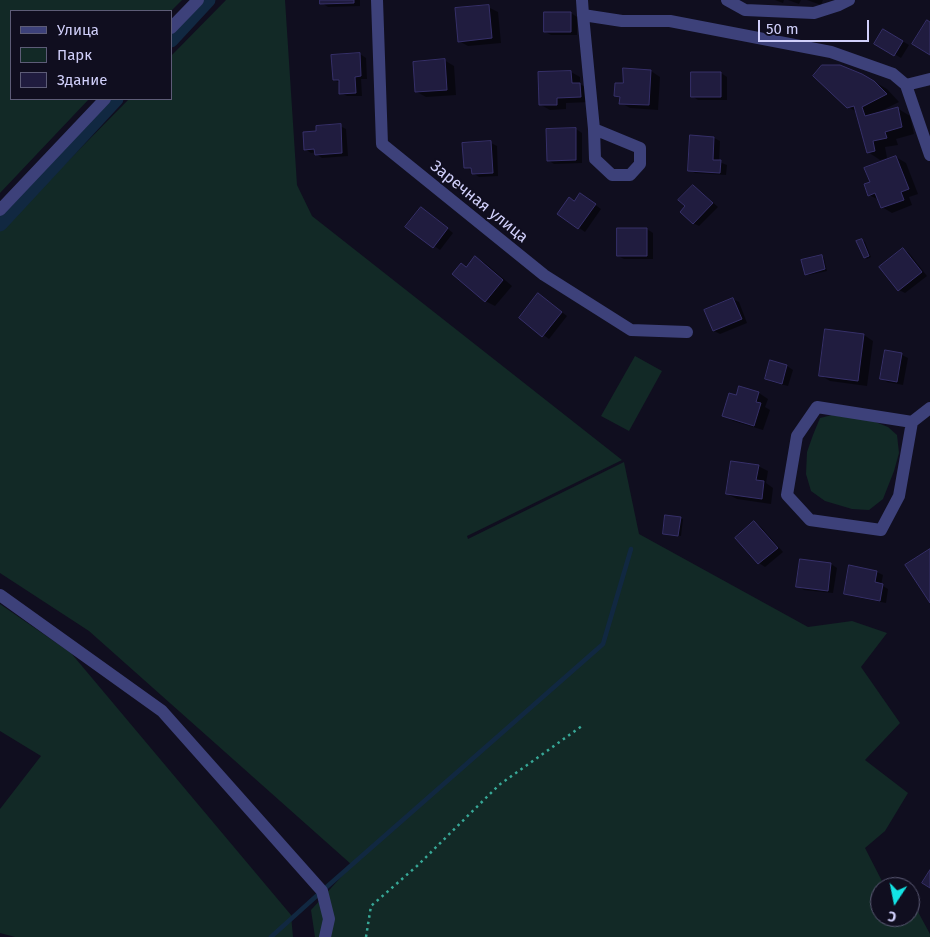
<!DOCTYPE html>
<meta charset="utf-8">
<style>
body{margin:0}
#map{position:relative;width:930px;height:937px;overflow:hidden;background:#100e1f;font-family:"Fira Sans",sans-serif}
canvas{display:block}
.legend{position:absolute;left:10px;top:10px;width:162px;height:90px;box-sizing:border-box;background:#100e1f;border:1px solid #5d5c77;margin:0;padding:6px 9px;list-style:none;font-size:15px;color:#d1d0fb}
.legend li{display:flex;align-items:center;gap:10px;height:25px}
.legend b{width:25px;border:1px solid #5d5c77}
.north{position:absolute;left:870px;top:877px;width:50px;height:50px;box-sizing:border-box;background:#100e1f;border:1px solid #5d5c77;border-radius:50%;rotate:191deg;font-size:14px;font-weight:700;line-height:20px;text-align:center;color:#d1d0fb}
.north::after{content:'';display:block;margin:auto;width:18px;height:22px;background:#13e4e5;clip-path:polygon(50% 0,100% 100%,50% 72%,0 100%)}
.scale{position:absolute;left:758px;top:20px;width:111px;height:22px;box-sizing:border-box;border:2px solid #d1d0fb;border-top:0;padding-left:6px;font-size:15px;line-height:18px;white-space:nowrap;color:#d1d0fb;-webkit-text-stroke:4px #100e1f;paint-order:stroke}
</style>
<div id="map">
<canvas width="930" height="937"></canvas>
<ul class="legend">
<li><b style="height:6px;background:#3d417a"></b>Улица</li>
<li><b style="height:14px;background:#122926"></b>Парк</li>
<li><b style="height:14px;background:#201c3f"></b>Здание</li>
</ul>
<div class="north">С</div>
<div class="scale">50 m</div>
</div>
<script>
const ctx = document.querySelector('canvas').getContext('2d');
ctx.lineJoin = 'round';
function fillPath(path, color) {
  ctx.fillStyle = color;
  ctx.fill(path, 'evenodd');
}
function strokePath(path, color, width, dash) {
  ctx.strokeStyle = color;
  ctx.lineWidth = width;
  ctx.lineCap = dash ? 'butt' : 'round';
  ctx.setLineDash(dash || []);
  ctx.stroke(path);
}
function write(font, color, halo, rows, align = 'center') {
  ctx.font = font + ' "Fira Sans",sans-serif';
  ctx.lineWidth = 4;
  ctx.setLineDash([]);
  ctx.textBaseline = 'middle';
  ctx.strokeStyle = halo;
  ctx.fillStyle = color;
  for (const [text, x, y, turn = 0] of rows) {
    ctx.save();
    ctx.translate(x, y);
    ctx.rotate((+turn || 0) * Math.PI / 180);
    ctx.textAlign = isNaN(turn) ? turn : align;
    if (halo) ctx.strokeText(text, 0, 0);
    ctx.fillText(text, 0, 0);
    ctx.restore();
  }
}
fillPath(new Path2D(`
 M0 0H182L171 11H11V99H89L0 193Z
 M226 0H285L297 185 312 216 622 460 467 536 468 539 624 462 639 534 808 627 852 621 887 633 861 667 900 723 865 760 908 793 885 831 865 848 885 887H880V917H910V906L917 910 930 934V937H315L311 910 352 865 89 631 0 573V230L129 99H171V56Z
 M635 356 662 371 629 431 601 416Z
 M832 415 873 421 888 427 897 435 899 453 894 471 883 499 869 510 852 509 825 501 811 491 806 474 807 452 813 435 820 418Z
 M0 604 71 653 291 915 293 937H15L0 933V809L41 756 0 731Z`), '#122926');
fillPath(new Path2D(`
 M321 0H360V6L328 7 322 3Z
 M775 0H784L783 3Z
 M788 0H801L799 4Z
 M807 0H823L821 5Z
 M488 7 498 12 501 43 468 46 459 41Z
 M571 13 577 17V35H551L545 32Z
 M884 30 909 45 901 58 876 43Z
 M360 54 366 58 367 79H361L362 96H347L341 93 340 83 334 80Z
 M444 60 454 66 456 95 426 97 417 92Z
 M651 71 660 77 658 110 630 108 621 103V99L615 96 624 84Z
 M571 72 580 77V84L589 89 590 102 566 103V109L550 110 541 105Z
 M721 73 727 77V100H698L692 96Z
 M862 75 887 89 899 102 877 113 897 108 910 116 914 134 896 139 898 145 885 147 887 158 880 160 868 152 857 112 848 107Z
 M340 126 346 129 348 156 322 158 316 154V152L311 153 305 149 318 132Z
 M576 129 582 133V163L554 164 548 160Z
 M714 138 720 141 719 162 727 165 726 175 695 173 689 170Z
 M491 143 497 146 498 176 479 177 473 173V171L465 167Z
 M896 157 906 163 918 194 909 197 912 205 892 213 882 207 879 200 869 195 871 183Z
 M693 186 699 190 718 207 699 226 693 223 687 206Z
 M586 198 601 209 585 232 559 214 575 202Z
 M427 212 453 233 440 250 407 227Z
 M647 229 653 233V259H624L618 256Z
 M862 240 865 242 871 257 867 259 865 257Z
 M903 250 909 253 927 276 905 293 899 290Z
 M821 256 824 258 827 271 809 275 806 274Z
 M476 258 485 263 512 286 495 306 485 301 462 264 467 268Z
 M539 295 567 316 549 339 520 318Z
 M733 299 739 302 747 323 720 334 714 331Z
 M826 330 864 335 873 341 867 386 830 381 820 375Z
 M886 352 902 355 908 358 903 385 887 382 881 378Z
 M771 362 787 366 793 370 788 386 772 382 766 378Z
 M739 387 759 393 768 399 765 407 770 410 763 430 733 421 723 415 736 396Z
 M758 466 768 471 766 483 773 488 771 504 737 499 727 494Z
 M680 518 683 519 681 536 667 535Z
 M754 522 760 526 783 552 765 567 759 563 737 538Z
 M831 564 837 568 833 593 804 590 798 586Z
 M877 572 883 575 881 585 888 589 886 603 851 596 845 593Z`), '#0007');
strokePath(new Path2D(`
 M271 937 322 891 603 644 631 549`), '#112841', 4.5);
strokePath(new Path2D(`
 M171 40 208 0
 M0 224 116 99`), '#112841', 15);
const building = new Path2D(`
 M320 0H354V3L320 4Z
 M489 5 492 38 458 42 455 8Z
 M544 12H571V32H544Z
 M927 20 930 22V55L912 44Z
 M883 29 903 41 894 56 874 44Z
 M360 53 361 76 355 77 356 93 339 94V80H333L331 55Z
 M445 59 447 90 415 92 413 62Z
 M822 65H840L862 74 874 81 887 94 862 107 865 116 898 107 902 127 885 132 887 138 873 141 875 151 867 153 854 106 847 108 813 76Z
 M623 68 651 70 649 105 619 104 620 97 614 96 615 83H623Z
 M571 71 572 83H580L581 97 557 98V105H539L538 72Z
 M691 72H721V97H691Z
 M341 124 342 153 315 155 314 149 304 150 303 132 316 131V126Z
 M576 128V160L547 161 546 129Z
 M690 135 714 137 713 160H721L720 173 688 171Z
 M491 141 493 173 472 174 471 168H464L462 143Z
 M896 156 909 189 901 192 904 200 881 208 875 193 868 196 864 184 870 182 864 168Z
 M693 185 713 203 693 224 680 212 685 206 678 200Z
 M580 193 596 204 578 229 557 214 569 197 574 201Z
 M421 207 448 228 433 248 405 227Z
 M617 228H647V256H617Z
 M862 239 869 256 864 258 856 241Z
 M903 248 922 272 898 291 879 267Z
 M822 255 825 269 805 275 801 260Z
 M475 256 503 280 485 302 452 274 461 263 466 267Z
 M538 293 562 312 542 337 519 318Z
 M733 298 742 319 713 331 704 310Z
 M825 329 864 334 858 381 819 376Z
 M885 350 902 353 897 382 880 379Z
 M770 360 787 365 782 384 765 379Z
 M739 386 759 392 756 402 761 403 754 426 722 416 729 393 736 395Z
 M731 461 759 465 756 480 764 481 762 499 726 494Z
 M665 515 681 517 678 536 663 534Z
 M754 521 778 548 758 564 735 538Z
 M930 549V603L905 565Z
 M800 559 831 563 828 591 796 587Z
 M849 565 877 571 875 582 883 584 880 601 844 594Z
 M930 870V888L922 883Z`);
fillPath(building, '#201c3f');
strokePath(building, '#363069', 1);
strokePath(new Path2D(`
 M366 937 371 906 417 866 499 785 582 726`), '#37a897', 2.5, [2.5, 4]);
strokePath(new Path2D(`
 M377 0 382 144 544 275 631 330 687 332
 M582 0 583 15 622 21H670L831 52 893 74 906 85 930 155
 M727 0 745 10 814 13 839 5 849 0
 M583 15 594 129 595 159 612 175H630L640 164V148L594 129
 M171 28 198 0
 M906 85 930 79
 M0 210 105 99
 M912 422 817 407 797 436 787 495 810 520 881 530 899 496 912 422 930 408
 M0 595 162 711 322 891 329 919 325 937`), '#3d417a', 12);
write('16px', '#d1d0fb', '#100e1f', [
 ["Заречная улица",479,202,39]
]);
</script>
